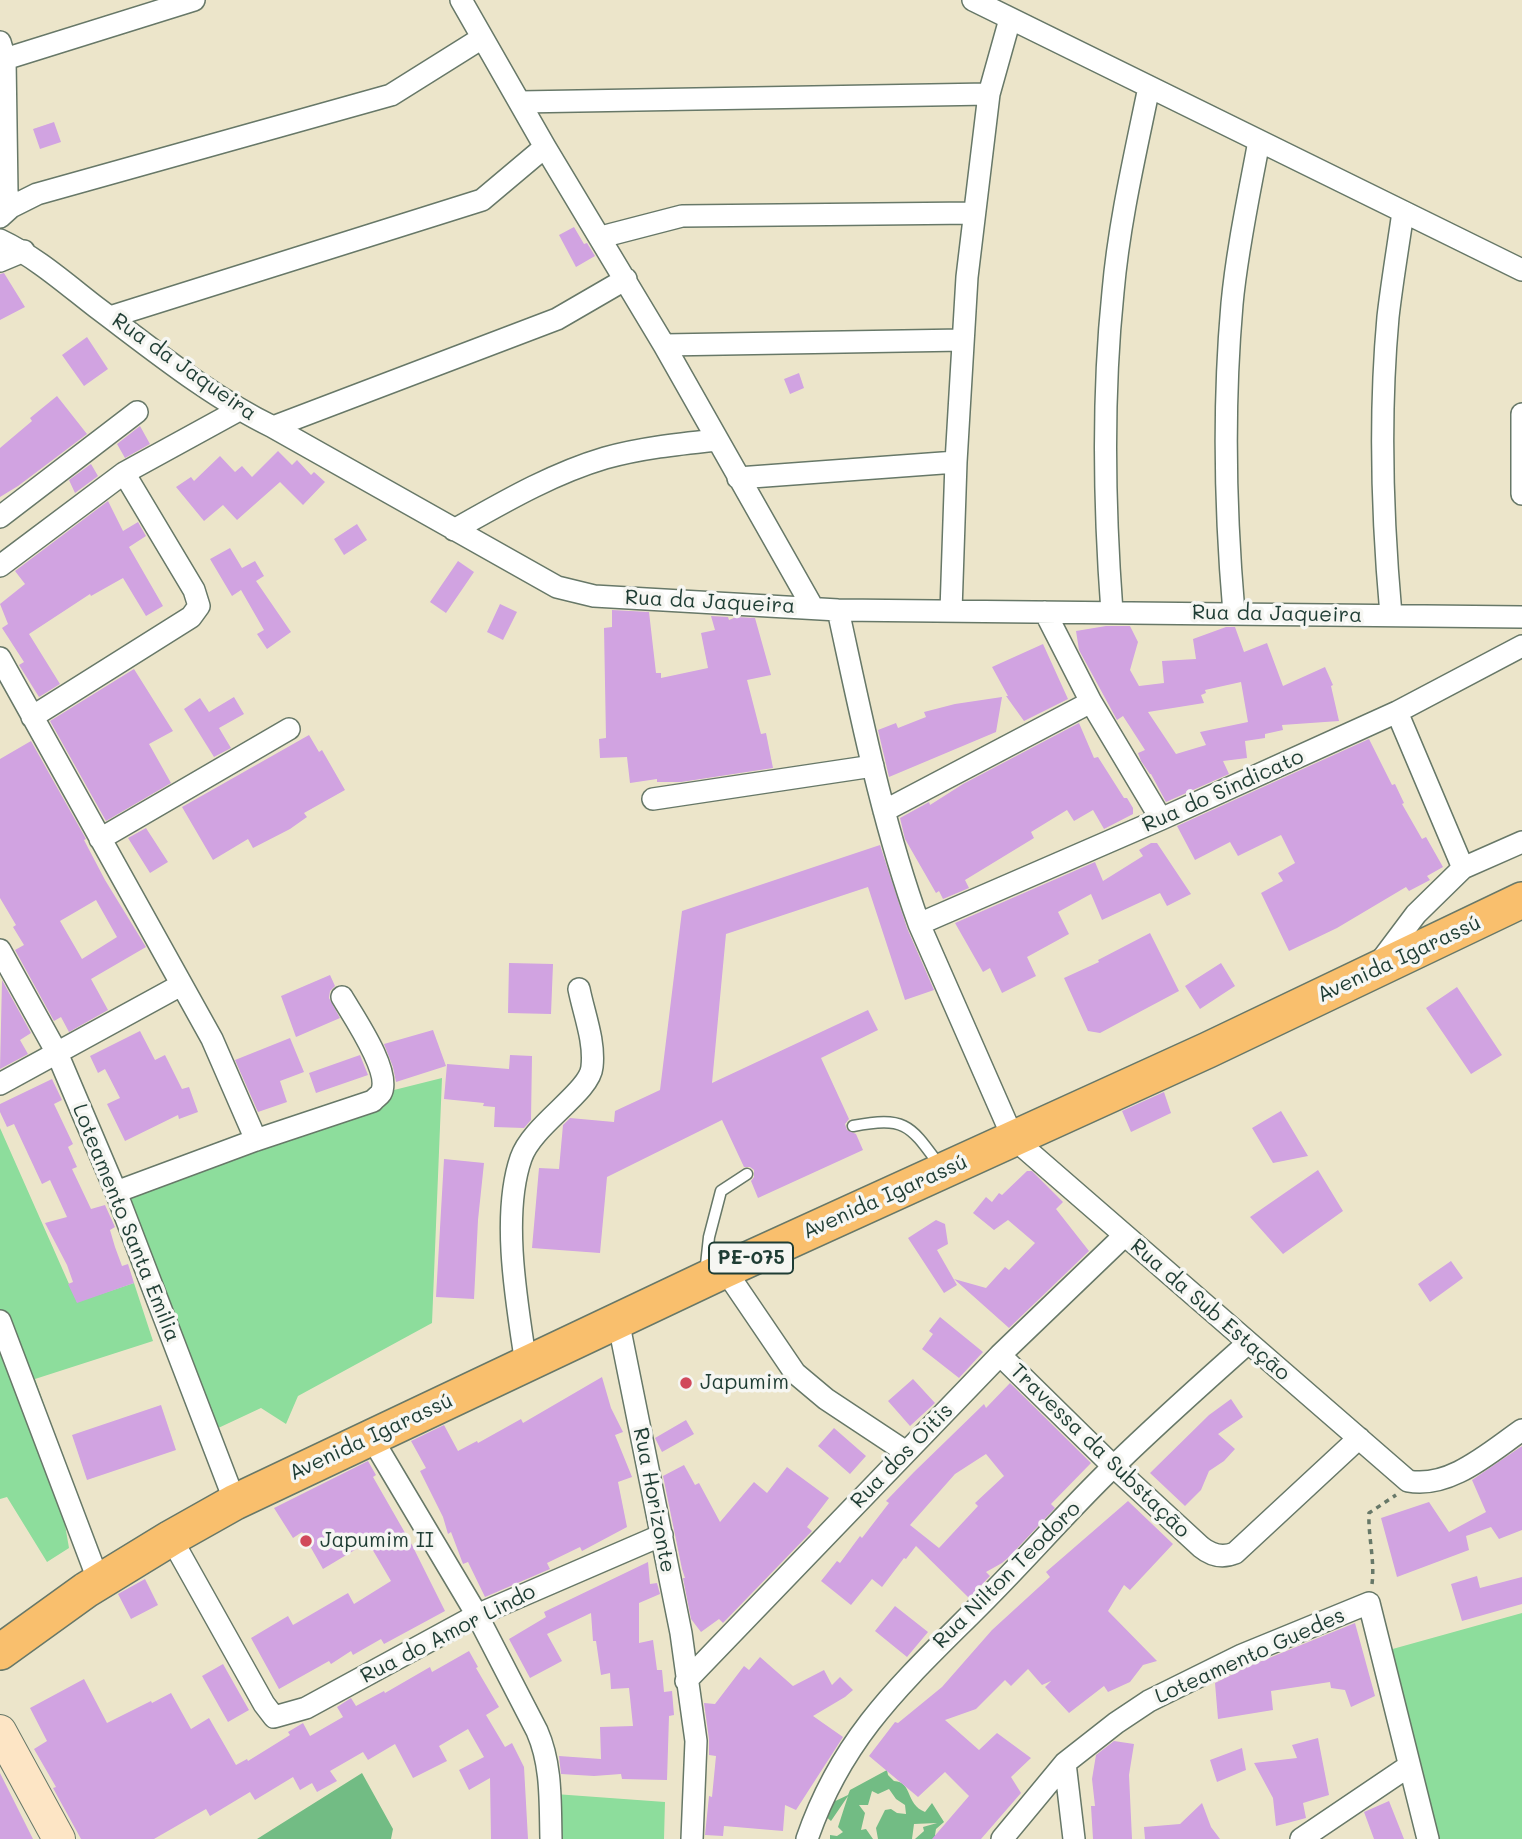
<!DOCTYPE html>
<meta charset="utf-8">
<style>
body{margin:0}
canvas{display:block;background:#ece5ca}
</style>
<canvas width="1522" height="1839"></canvas>
<script>
const ctx = document.querySelector('canvas').getContext('2d');
ctx.lineJoin = 'round';
function fillPath(path, color) {
  ctx.fillStyle = color;
  ctx.fill(path, 'evenodd');
}
function strokePath(path, color, width, dash) {
  ctx.strokeStyle = color;
  ctx.lineWidth = width;
  ctx.lineCap = dash ? 'butt' : 'round';
  ctx.setLineDash(dash || []);
  ctx.stroke(path);
}
function write(font, color, halo, rows, align = 'center') {
  ctx.font = font + ' Mali,sans-serif';
  ctx.lineWidth = 7;
  ctx.setLineDash([]);
  ctx.textBaseline = 'middle';
  ctx.strokeStyle = halo;
  ctx.fillStyle = color;
  for (const [text, x, y, turn = 0] of rows) {
    ctx.save();
    ctx.translate(x, y);
    ctx.rotate((+turn || 0) * Math.PI / 180);
    ctx.textAlign = isNaN(turn) ? turn : align;
    if (halo) ctx.strokeText(text, 0, 0);
    ctx.fillText(text, 0, 0);
    ctx.restore();
  }
}
fillPath(new Path2D(`
 M442 1078 432 1323 298 1396 286 1424 261 1408 214 1430 126 1194 386 1092Z
 M0 1128 77 1302 134 1283 153 1341 35 1379 79 1504 63 1513 69 1548 47 1562 7 1497 0 1499Z
 M1522 1613V1839H1433L1389 1650Z
 M555 1794 665 1802 664 1839H554Z`), '#8ddd9c');
fillPath(new Path2D(`
 M887 1770 888 1775 894 1781C913 1782 905 1804 925 1812L932 1803 944 1822 936 1829 935 1835 939 1839H915L924 1831 923 1827 937 1823 914 1824 912 1839H878L876 1828 885 1810 891 1809 897 1813 906 1814 905 1805 896 1799 889 1789 878 1794 872 1791 868 1805H859L865 1813 861 1830 866 1829 873 1839H830V1835L837 1836 843 1832 838 1827 848 1796 831 1821 824 1815 829 1804 848 1795 850 1790Z
 M362 1773 393 1829 391 1839H257Z`), '#72bc84');
fillPath(new Path2D(`
 M54 122 61 142 40 149 33 129Z
 M574 227 584 244 587 243 595 256 576 267 559 235Z
 M4 273 25 307 0 320V274Z
 M87 337 108 369 84 386 62 355Z
 M799 373 804 388 790 394 784 379Z
 M57 396 87 434 18 486 0 497V448L32 421 30 418Z
 M140 426 150 444 125 458 117 444Z
 M278 451 292 465 297 460 311 475 314 472 325 482 303 505 280 482 237 520 223 505 204 521 176 487 191 477 194 481 220 456 235 472 242 466 252 477Z
 M91 464 98 476 75 493 69 480Z
 M108 501 123 531 138 522 146 536 129 547 163 606 146 616 123 578 91 596 90 594 29 634 60 684 39 697 19 665 24 662 2 628 8 624 0 604 25 584 15 571Z
 M357 524 367 540 344 555 334 539Z
 M230 548 242 568 255 561 264 576 256 581 291 632 267 649 257 634 264 630 241 590 232 596 210 559Z
 M458 561 474 572 446 613 430 602Z
 M500 604 517 612 503 640 487 632Z
 M612 610 649 612 656 673H661V678L708 668 701 633 715 630 711 616 728 617 729 620 736 617 755 618 771 675 747 680 761 734 766 733 773 768 681 782H657V779L630 783 627 757 600 758 599 739 606 738 604 628 612 627Z
 M1106 626H1130L1138 642 1130 670 1139 686 1164 683 1162 661 1196 659 1193 639 1226 627H1235L1244 652 1267 643 1283 686 1325 667 1333 685 1331 686 1339 721 1282 725 1283 730 1265 734V738L1245 741 1247 758 1223 761 1229 774 1166 802 1151 774H1150L1141 761 1138 753 1145 750 1123 716 1117 720 1079 650 1076 631ZM1241 682 1248 722 1200 732 1206 745 1176 754 1148 712 1204 703 1201 695 1206 693 1205 690Z
 M1043 644 1068 699 1024 721 1006 696H1008L992 667Z
 M134 669 173 731 149 744 171 783 106 821 50 721Z
 M234 697 244 714 219 728 231 748 214 757 184 709 200 698 209 712Z
 M1002 697 996 732 889 777 878 730 896 723 898 728 926 717 924 712 955 704Z
 M1079 723 1094 758 1098 757 1124 798H1127L1133 808V814L1104 829 1093 810 1074 821 1067 810 1031 832 1034 838 965 880 969 888 943 899 939 891 936 893 905 839 900 818 929 802 930 805 963 784Z
 M309 735 319 752 322 750 345 790 304 813 307 817 290 829 253 848 248 839 213 860 182 807Z
 M1369 739 1392 785 1395 784 1404 803 1402 804 1422 839 1426 837 1443 867 1427 876 1430 880 1409 891 1406 887 1337 928 1289 951 1261 893 1283 881 1278 873 1295 863 1281 835 1238 856 1230 842 1195 860 1177 826Z
 M31 741 86 839 84 840 105 880 146 947 91 979 108 1010 69 1032 61 1017 54 1021 15 950 24 945 13 927 16 925 0 898V759ZM96 900 117 937 82 959 60 921Z
 M146 828 168 862 150 873 128 838Z
 M1151 843H1157L1191 894 1167 906 1160 893 1102 920 1091 894 1058 912 1069 934 1027 957 1036 976 1002 993 990 968 983 972 955 923 1095 862 1103 881 1143 856 1139 850Z
 M880 845 907 928 934 990 905 1000 868 887 726 934 712 1083 868 1010 878 1030 821 1058 849 1119 845 1124 847 1130 856 1134 863 1150 758 1198 751 1181 754 1177V1170L750 1167H744L722 1120 607 1177 600 1253 532 1248 539 1168 559 1169 563 1125 570 1118 614 1122 615 1111 660 1090 682 911Z
 M1150 933 1179 991 1100 1033 1088 1031 1064 978 1099 962 1098 960Z
 M509 963 553 964 551 1014 508 1013Z
 M1221 963 1235 986 1200 1009 1185 986Z
 M330 975 335 986 330 991 329 998 340 1018 296 1037 281 996Z
 M2 980 31 1033 20 1040 28 1054 0 1069Z
 M1457 987 1502 1055 1471 1074 1426 1008Z
 M433 1030 446 1066 396 1082 393 1067 384 1044Z
 M140 1031 155 1060 165 1055 182 1089 189 1087 198 1112 179 1119 178 1115 125 1141 107 1104 120 1098 105 1069 98 1073 90 1056Z
 M290 1038 304 1072 280 1081 287 1102 258 1112 235 1060Z
 M360 1055 368 1075 316 1093 309 1073Z
 M510 1055 532 1056 531 1120 524 1128 494 1127 495 1107 483 1106 484 1103 444 1099 447 1064 509 1069Z
 M52 1079 62 1100 54 1104 73 1144 68 1147 77 1167 72 1169 91 1209 105 1205 115 1227 110 1230 115 1247 122 1266 128 1264 134 1283 77 1303 68 1284 73 1282 67 1265 45 1223 67 1217 50 1180 42 1184 14 1124 7 1127 0 1112V1104Z
 M1164 1092 1171 1113 1131 1132 1122 1111Z
 M1281 1111 1308 1156 1273 1163 1252 1128Z
 M444 1159 484 1163 478 1220 474 1299 436 1297Z
 M1318 1170 1343 1211 1283 1254 1250 1217Z
 M1027 1171H1032L1063 1202 1056 1209 1089 1251 1009 1328 954 1279 986 1288 1005 1267 1009 1270 1035 1243 1008 1220 994 1230 973 1213 986 1197 992 1202 999 1193 1002 1195Z
 M936 1220 945 1224 948 1244 937 1250 957 1285 944 1293 908 1238Z
 M1451 1261 1463 1278 1430 1302 1418 1284Z
 M940 1317 983 1352 959 1378 922 1349 933 1334 929 1331Z
 M602 1377 611 1408 623 1432 615 1435 632 1477 618 1482 627 1527 582 1551 580 1547 547 1563 550 1569 485 1597 468 1562 463 1564 451 1532 448 1534 443 1517 420 1471 426 1468 411 1441 444 1425 458 1451 477 1441 478 1443 521 1419 523 1423Z
 M913 1379 935 1403 910 1426 888 1401Z
 M1010 1383 1091 1463 1051 1504 1055 1508 1009 1557 1002 1563 986 1572 990 1576 969 1598 916 1546 906 1559 904 1558 882 1587 872 1579 851 1605 821 1581 837 1561 840 1563 860 1536 862 1538 889 1503 886 1501 914 1472 984 1404 986 1408ZM986 1454 1004 1476 975 1503 978 1506 939 1548 910 1525 955 1474Z
 M1231 1399 1243 1417 1218 1434 1235 1449 1224 1461 1209 1471 1201 1490 1185 1506 1150 1473 1209 1415Z
 M161 1405 176 1450 87 1480 72 1435Z
 M686 1420 694 1434 662 1452 655 1438Z
 M834 1428 866 1456 850 1474 818 1446Z
 M1522 1446V1530L1499 1539 1491 1527 1466 1536 1469 1550 1397 1577 1381 1518 1429 1502 1449 1532 1486 1512 1472 1480Z
 M368 1461 376 1475 373 1477 412 1545 445 1611 384 1644 381 1639 353 1655 351 1651 331 1664 329 1661 279 1689 251 1638 288 1616 293 1625 348 1593 354 1604 391 1581 368 1542 323 1569 302 1532 293 1538 274 1508Z
 M684 1465 695 1485 699 1483 720 1522 754 1482 767 1493 787 1467 829 1498 807 1527 812 1531 723 1623 719 1619 701 1632 691 1619 683 1578H685L682 1569 663 1476Z
 M1128 1501 1173 1544 1130 1590 1124 1585 1108 1611 1157 1661 1143 1665 1130 1682 1108 1692 1104 1686 1069 1713 1045 1687 1051 1681 1042 1685 1028 1669 1011 1686 1005 1680 976 1709 945 1720 979 1750 997 1733 1031 1758 1011 1777 1021 1793 981 1839H932L969 1796 945 1772 918 1797 869 1756 895 1722 898 1723 942 1687 992 1630 1050 1577 1046 1572Z
 M648 1562 650 1584 657 1583 660 1594 639 1603V1643L653 1640 657 1670H662L664 1692 672 1691 674 1715 669 1716 667 1780 622 1779 621 1774 594 1776 561 1774 559 1756 601 1759 600 1727 633 1726 629 1688 611 1689 610 1673 601 1675 596 1641H593L591 1613 547 1634 562 1661 530 1678 509 1639 546 1617 544 1612Z
 M1477 1576 1480 1588 1522 1577V1604L1462 1621 1451 1584Z
 M145 1579 158 1605 131 1619 118 1594Z
 M895 1606 928 1632 907 1657 875 1631Z
 M1355 1623 1375 1696 1351 1707 1345 1690 1331 1688 1330 1682 1271 1691 1273 1710 1218 1719 1215 1683 1247 1667Z
 M469 1651 478 1667 476 1668 499 1707 486 1715 505 1747 512 1743 524 1767 528 1839H491L490 1778 469 1790 459 1770 484 1757 468 1729 439 1746 447 1761 413 1778 395 1744 368 1760 363 1752 330 1771 337 1781 317 1792 312 1783 300 1790 293 1777 255 1800 250 1792 210 1816 206 1809 154 1839H81L53 1788 56 1787 34 1749 47 1741 30 1708 84 1679 107 1723 151 1701 152 1703 171 1693 191 1729 209 1718 236 1765 247 1759 248 1761 290 1735 288 1732 303 1723 310 1736 343 1717 337 1707 351 1698 356 1706 384 1691 385 1693 430 1667 432 1672Z
 M760 1657 793 1686 824 1670 832 1685 840 1677 853 1690 845 1697 813 1716 843 1737 796 1810 785 1805 783 1831 724 1826 723 1836 705 1835 709 1796 712 1797 716 1756 709 1755V1739L704 1703 715 1704 744 1666 749 1670Z
 M223 1664 249 1710 228 1722 202 1676Z
 M1318 1738 1329 1795 1303 1803 1306 1818 1276 1826 1273 1798 1254 1763 1297 1758 1292 1745Z
 M1114 1741 1134 1744 1129 1775 1132 1839H1093L1091 1806H1095L1092 1779 1096 1755Z
 M1242 1748 1246 1770 1217 1782 1210 1760Z
 M0 1773 33 1839H0Z
 M1389 1801 1404 1839H1374L1364 1812Z
 M1202 1803 1211 1827 1220 1839H1145L1144 1827 1180 1824Z`), '#d1a3e1');
const lane = new Path2D(`
 M853 1126C906 1116 910 1125 940 1166
 M705 1274 709 1237 721 1191 747 1174`);
const street = new Path2D(`
 M461 0 545 147 664 345 813 608
 M973 0 1522 270
 M0 42 5 59 7 192 11 207
 M5 59 194 0
 M520 102 989 94
 M0 217 11 207 37 194 391 95 482 38
 M601 237 682 216 974 213
 M0 240C36 257 65 283 96 307 152 349 211 397 273 427L557 587 594 596 838 610 1522 617
 M0 261 24 251
 M110 317 482 200 545 147
 M664 345 963 340
 M1522 414V494
 M273 427 557 319 626 279
 M738 478 956 462
 M0 517 137 412
 M454 530C502 503 551 474 605 458 641 448 679 444 716 440
 M0 566 124 473 239 410
 M838 610C861 715 882 822 919 924L1013 1138 1408 1481C1450 1489 1490 1452 1522 1430
 M951 611 956 462 967 277 989 94 1010 19
 M1045 612 1091 702 1161 819
 M1112 612C1104 505 1102 398 1113 292 1119 223 1135 155 1149 87
 M1234 613C1225 510 1223 407 1232 304 1237 250 1249 195 1259 141
 M1391 615C1382 516 1379 416 1388 317 1392 282 1398 247 1403 212
 M0 658 212 1039 256 1140
 M1397 712 1463 868
 M32 717 191 617 199 606 194 590 124 473
 M653 799 873 766
 M884 811 1091 702
 M100 839 289 729
 M919 924 1161 819 1397 712 1522 646
 M0 950 57 1053 116 1192 235 1502
 M1380 962 1416 914 1463 868 1522 842
 M0 1084 181 985
 M116 1192 256 1140 373 1101C375 1098 379 1096 381 1093 392 1072 353 1016 342 997
 M725 1270 795 1373 826 1399 906 1452
 M618 1320 681 1633 696 1741 692 1839
 M0 1321 99 1582
 M1000 1355 1113 1466 1201 1547C1212 1556 1223 1558 1235 1553L1359 1438
 M526 1364C517 1304 501 1216 521 1158 532 1125 590 1092 592 1067 595 1041 584 1014 579 989
 M371 1437 477 1615 537 1731C552 1765 550 1802 551 1839
 M171 1538 264 1704 274 1717 306 1708 477 1615 662 1535
 M686 1681 1000 1355 1124 1236
 M1065 1763 1074 1839
 M807 1839C844 1731 909 1677 986 1599 1030 1555 1070 1508 1115 1465 1158 1423 1203 1383 1248 1343
 M1002 1839 1065 1763 1116 1723 1149 1701 1242 1655 1369 1603 1428 1839
 M1301 1839 1409 1766`);
const secondary = new Path2D(`
 M0 1731 59 1839`);
const primary = new Path2D(`
 M0 1652 86 1590 171 1538 235 1502 725 1270 1208 1050 1522 900`);
strokePath(lane, '#677868', 13);
strokePath(street, '#677868', 24);
strokePath(secondary, '#677868', 34);
strokePath(primary, '#677868', 38);
strokePath(new Path2D(`
 M1372 1584C1375 1560 1368 1537 1369 1513L1396 1495`), '#677868', 3.5, [5, 5]);
strokePath(lane, '#fff', 10);
strokePath(street, '#fff', 21);
strokePath(secondary, '#fde5c5', 32);
strokePath(primary, '#f9bf6d', 35);
for (const [x, y, r, color] of [
 [686,1383,7,"#d1495b"],
 [306,1541,7,"#d1495b"]
]) {
  const dot = new Path2D();
  dot.arc(x, y, r, 0, 2 * Math.PI);
  ctx.fillStyle = color;
  ctx.fill(dot);
  strokePath(dot, '#f6f6f2', 2.5);
}
for (const [x, y, w] of [
 [751,1258,84]
]) {
  const box = new Path2D();
  box.roundRect(x - w / 2, y - 15.5, w, 31, 5);
  ctx.fillStyle = '#f6f6f2';
  ctx.fill(box);
  strokePath(box, '#1f3d34', 2);
}
write('bold 19px', '#1f3d34', null, [
 ["PE-075",751,1258]
]);
write('21px', '#1f3d34', '#f6f6f2', [
 ["Rua da Jaqueira",184,367,35],
 ["Rua da Jaqueira",710,602,3],
 ["Rua da Jaqueira",1277,614,1],
 ["Rua do Sindicato",1223,791,-24],
 ["Avenida Igarassú",1399,959,-25],
 ["Avenida Igarassú",885,1197,-24],
 ["Loteamento Santa Emilia",126,1223,68],
 ["Rua da Sub Estação",1210,1310,41],
 ["Avenida Igarassú",371,1437,-25],
 ["Travessa da Substação",1100,1451,44],
 ["Rua dos Oitis",902,1456,-46],
 ["Rua Horizonte",654,1500,79],
 ["Rua Nilton Teodoro",1007,1575,-45],
 ["Rua do Amor Lindo",448,1634,-27],
 ["Loteamento Guedes",1250,1656,-24]
]);
write('21px', '#1f3d34', '#f6f6f2', [
 ["Japumim",700,1383],
 ["Japumim II",320,1541]
], 'left');
</script>
